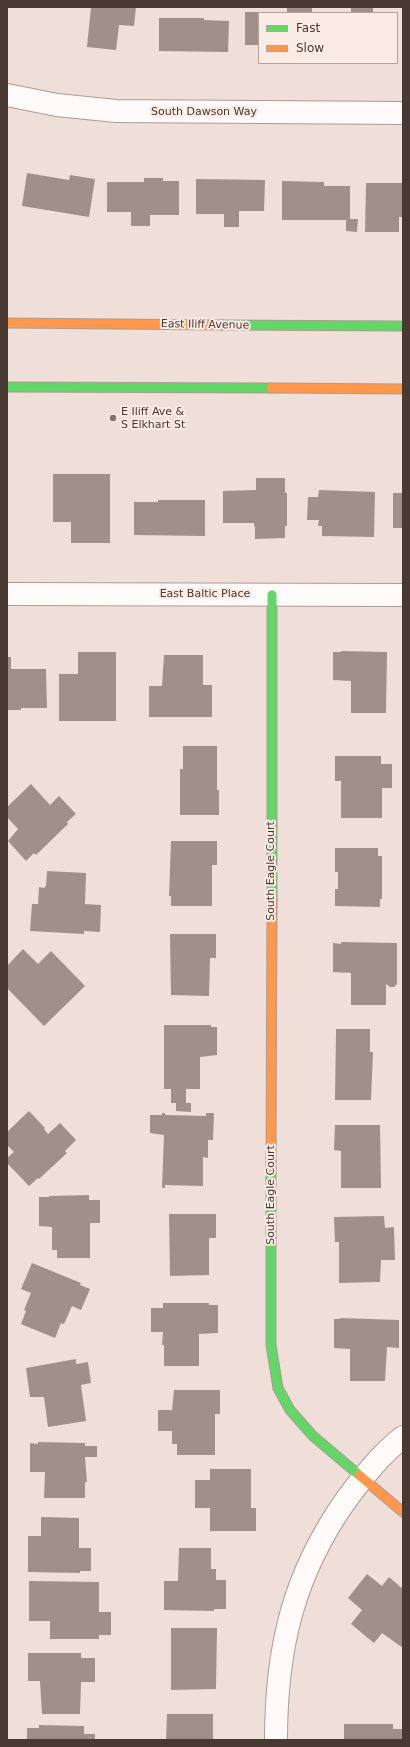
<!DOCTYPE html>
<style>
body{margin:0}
#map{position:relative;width:410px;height:1747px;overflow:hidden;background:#f0ded8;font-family:"DejaVu Sans",sans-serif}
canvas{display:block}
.frame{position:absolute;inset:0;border:8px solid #483932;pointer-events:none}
.legend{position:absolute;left:258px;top:12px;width:140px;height:52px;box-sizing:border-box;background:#fbebe5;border:1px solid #b3a49d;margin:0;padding:5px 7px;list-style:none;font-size:12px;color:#483932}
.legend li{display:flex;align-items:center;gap:8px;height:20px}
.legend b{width:20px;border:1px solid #b3a49d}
</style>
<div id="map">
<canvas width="410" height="1747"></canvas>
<div class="frame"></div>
<ul class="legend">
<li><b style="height:5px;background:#63d668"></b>Fast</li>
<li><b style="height:5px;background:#ff974d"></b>Slow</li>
</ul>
</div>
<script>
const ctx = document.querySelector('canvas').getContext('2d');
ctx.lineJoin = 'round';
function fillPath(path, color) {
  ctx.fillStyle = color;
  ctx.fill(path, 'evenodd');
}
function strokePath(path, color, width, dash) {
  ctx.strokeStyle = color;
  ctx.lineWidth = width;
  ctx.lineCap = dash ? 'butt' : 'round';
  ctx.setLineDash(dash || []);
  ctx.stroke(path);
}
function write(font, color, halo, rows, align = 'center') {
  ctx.font = font + ' "DejaVu Sans",sans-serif';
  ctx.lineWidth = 4;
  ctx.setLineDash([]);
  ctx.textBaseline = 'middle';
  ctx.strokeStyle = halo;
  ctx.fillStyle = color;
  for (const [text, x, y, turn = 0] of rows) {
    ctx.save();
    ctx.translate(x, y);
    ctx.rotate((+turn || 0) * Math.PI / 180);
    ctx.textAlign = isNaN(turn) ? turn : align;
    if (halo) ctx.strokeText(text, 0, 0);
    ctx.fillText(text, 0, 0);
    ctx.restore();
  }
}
fillPath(new Path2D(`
 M91 7H136L134 26 119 25 116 50 87 47Z
 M287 7H312V13H287Z
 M351 7H373V13H351Z
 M245 12H259V45H245Z
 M159 18H204V20L229 21 228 52 159 51Z
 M27 173 69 180 70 175 95 179 89 217 22 206Z
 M144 178H163V181H179V215H150V226H131V212H107V182H144Z
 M196 179 265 180 264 211H239V227H224V214H196Z
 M282 181 324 182V186H350V219H358L357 232 346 231V220H282Z
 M366 183H403V217H399V232H365Z
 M53 474H110V543H71V522H53Z
 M256 478H285V493H287V526H285V538L255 539V526H254V523H223V491L256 490Z
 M319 490 375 492 374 537 322 536V526H318L319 520H307L308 497H318Z
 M393 493H403V528H393Z
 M158 500H205V536L134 535V502H158Z
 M341 651 387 652 386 713H351V681L333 680V652H341Z
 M78 652H116V721H59V674H78Z
 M164 655H203V685H212V717H149V686H162Z
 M7 657H11V669H46L47 708H21V710H7Z
 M183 746H217V790H219V815H180V769H183Z
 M335 756H381V764H392V788H382V818H341V781H335Z
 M31 784 50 805 59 796 76 814 67 822 68 824 36 855 34 853 26 861 8 841 18 829 7 817V807Z
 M171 841H217V865H212V906H171V896H169Z
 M335 848H378V856H382V899H380V907L335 906V889H338V872H335Z
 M47 871 86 873 85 904 101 905 100 932 84 931V934L30 931 32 904H38L39 887 44 888 46 886Z
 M170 934H216V958H210L209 996 171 995Z
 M341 942 397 943V984L394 987H390L386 984V1005H351V973L333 972V943L341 944Z
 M23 949 38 964 51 951 85 986 44 1026 7 988V966Z
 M164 1025H211V1027H217V1055L200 1057V1089H186V1103H191V1112L176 1111V1103H171V1089H164Z
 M336 1029H370V1052H373L371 1100H335Z
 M29 1111 45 1128 44 1129 48 1134 60 1123 76 1140 65 1151 67 1153 39 1179 38 1178 29 1186 7 1163V1158L14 1152 7 1145V1132Z
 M162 1113H165V1115L206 1116V1113H214L213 1140H208V1158L203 1157V1186L165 1185V1188H162L164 1135 150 1133V1115H162Z
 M335 1125H380L381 1188H341V1151L334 1150Z
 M89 1195V1200H100V1223H90V1258H57V1250H52V1227L39 1226V1197H49V1196Z
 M169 1214H216V1238H209V1275L170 1276Z
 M384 1216 385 1228 394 1227 395 1260H381L380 1282 339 1283V1242H335L334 1217Z
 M32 1263 81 1283 80 1285 90 1289 81 1310 72 1306 64 1324 61 1323 55 1338 21 1324 26 1311 24 1310 31 1293 21 1289Z
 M163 1303H209V1305H218V1333L199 1334V1366H164V1345H162L163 1332H151V1308H163Z
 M340 1318 399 1320V1348L387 1347 385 1381H350V1349L334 1348V1319H340Z
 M76 1359V1364L88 1362 91 1383 81 1385 86 1421 48 1427 44 1397H30L26 1368Z
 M174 1390H220V1414H215V1455H177V1444H172V1431H158V1410H172Z
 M38 1442 85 1443V1446H97V1457H85L87 1482H85V1498H44L45 1472H30V1443L38 1444Z
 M210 1469H251V1508H256V1531H210V1508H195V1480H210Z
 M41 1517 79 1518V1548H91V1571H80V1573L28 1572V1536H41Z
 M179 1548H211V1569H216V1580H226V1609H214V1611L164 1610V1581H178Z
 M367 1574 382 1586 389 1577 403 1589V1648L382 1633 374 1643 351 1624 362 1610 348 1598Z
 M29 1581 99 1582V1612H111V1635H99V1639H50V1621H29Z
 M171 1628H217L216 1689 171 1690Z
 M28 1653H81V1658H95V1682H81L80 1714H42L40 1681H28Z
 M167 1714H213V1740H166Z
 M344 1724H393V1729H403V1740H344Z
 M39 1725 84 1726V1734H95V1740H27V1728H39Z`), '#a19089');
const street = new Path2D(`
 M7 95 57 105 116 111 403 113
 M7 594 403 595
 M276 1740C276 1649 293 1575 346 1500 363 1477 381 1454 403 1437`);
const fast = new Path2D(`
 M222 325 403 326
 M7 387 271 388
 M272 900V595
 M271 1171V1345L278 1388 290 1410 313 1436 359 1475`);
const slow = new Path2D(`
 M7 323 222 325
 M271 388 403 389
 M271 1171 272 900
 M359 1475 403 1512`);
strokePath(street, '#ab9c97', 24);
strokePath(fast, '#ab9c97', 11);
strokePath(slow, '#ab9c97', 11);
strokePath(street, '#fdfaf9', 22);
strokePath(fast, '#63d668', 9);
strokePath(slow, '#ff974d', 9);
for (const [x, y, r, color] of [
 [113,418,4,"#83736c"]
]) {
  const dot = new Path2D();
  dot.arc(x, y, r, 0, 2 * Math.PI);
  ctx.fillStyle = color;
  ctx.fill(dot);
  strokePath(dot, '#fbebe5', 1.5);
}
write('11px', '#483932', '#fbebe5', [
 ["South Dawson Way",204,112],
 ["East Iliff Avenue",205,325,1],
 ["East Baltic Place",205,594],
 ["South Eagle Court",271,871,-90],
 ["South Eagle Court",271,1195,-90]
]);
write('11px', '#483932', '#fbebe5', [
 ["E Iliff Ave &",121,412],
 ["S Elkhart St",121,425]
], 'left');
</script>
